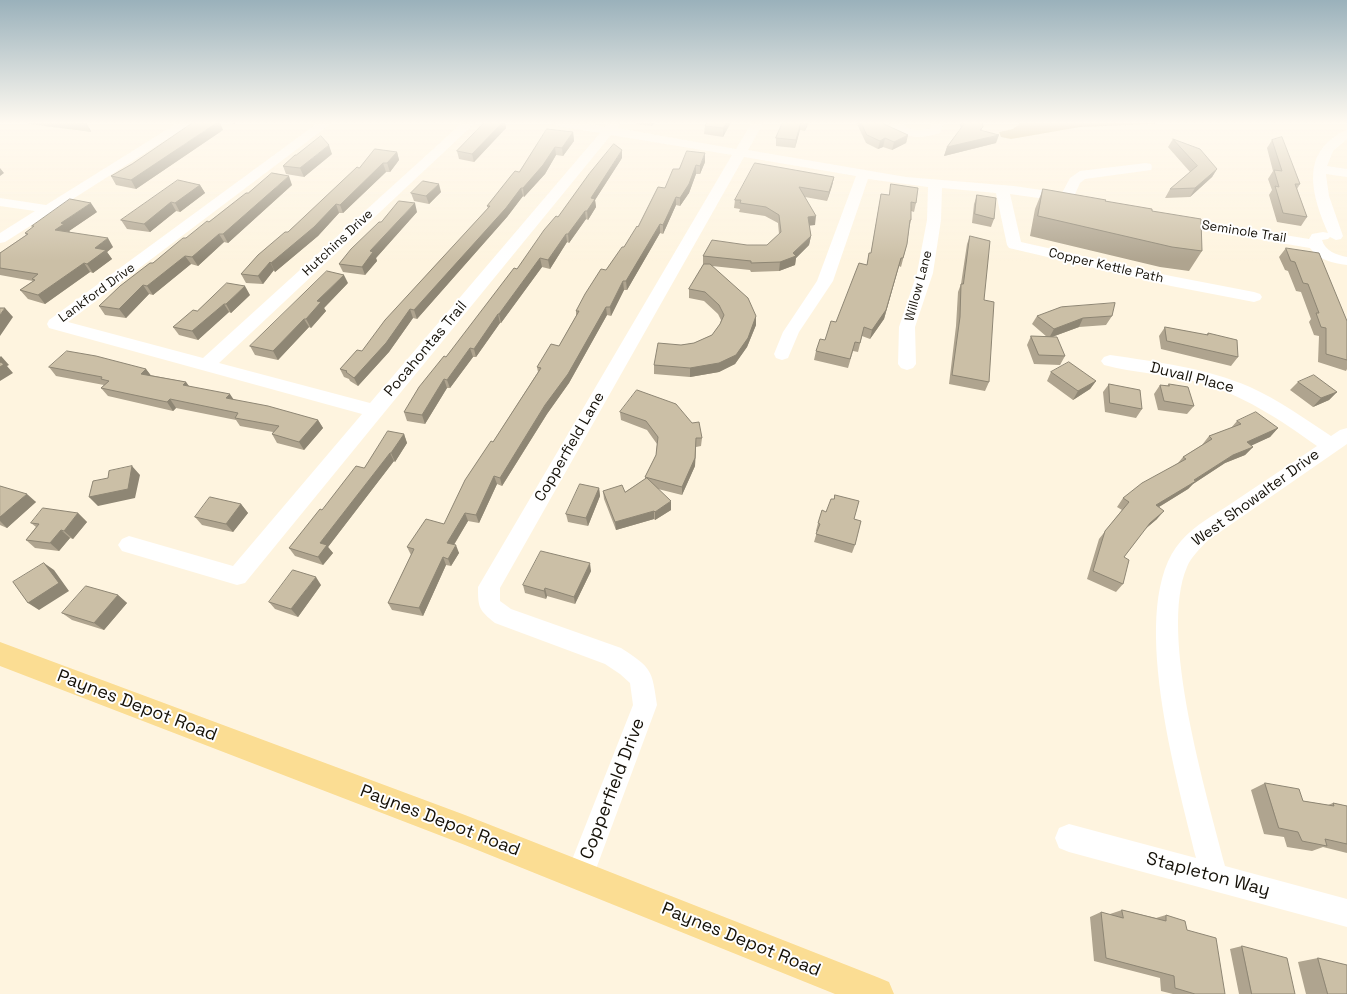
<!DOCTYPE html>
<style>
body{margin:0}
canvas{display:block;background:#fef4df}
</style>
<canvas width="1347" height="994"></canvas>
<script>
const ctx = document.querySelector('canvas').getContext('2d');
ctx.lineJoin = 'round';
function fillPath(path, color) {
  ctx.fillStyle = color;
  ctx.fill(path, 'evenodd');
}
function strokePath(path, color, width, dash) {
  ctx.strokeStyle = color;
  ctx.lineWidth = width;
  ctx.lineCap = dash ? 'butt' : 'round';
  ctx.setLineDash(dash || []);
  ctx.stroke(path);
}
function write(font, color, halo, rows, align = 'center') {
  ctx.font = font + ' "Space Grotesk",sans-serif';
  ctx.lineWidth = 4;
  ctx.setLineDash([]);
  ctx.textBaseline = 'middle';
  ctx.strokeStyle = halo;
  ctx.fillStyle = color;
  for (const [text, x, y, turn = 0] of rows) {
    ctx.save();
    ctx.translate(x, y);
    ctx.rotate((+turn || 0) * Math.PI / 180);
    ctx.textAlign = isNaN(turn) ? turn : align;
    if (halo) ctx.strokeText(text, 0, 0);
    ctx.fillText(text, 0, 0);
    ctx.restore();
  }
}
fillPath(new Path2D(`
 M1022 122H1159L1154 124 1080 127 1011 139 1001 137 999 132 1013 129Z`), '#c5ad78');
fillPath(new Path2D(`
 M179 122H194L5 242 0 243V233L35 211 0 206V198L46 205Z
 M319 122H333L68 322 203 358 463 122H476L219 363 370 403 600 133 557 126 551 122H580L605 127 609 122H619L620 124 617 128 736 149 752 122H764L748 150 906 177 1014 186 1062 193 1070 178 1080 171 1146 163 1151 164 1152 167 1151 170 1085 179 1080 183 1072 201 1067 202 1010 194 1021 242 1171 276 1254 292 1260 294 1262 297 1260 300 1254 302 1171 286 1009 248 1007 245 996 193 942 188 941 220 933 273 915 327 916 364 913 368 907 370 901 368 898 364 899 327 917 273 927 220 928 187 868 179 833 281 799 332 788 358 782 360 776 358 774 354 783 332 817 281 856 176 744 157 500 588V601L511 609 621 648C652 668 652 670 657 705L590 885 580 889 570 885 566 875 633 705 630 683 620 674 605 664 495 623C479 610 478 608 478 587L732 155 611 135 245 583 237 585 122 551 118 545 122 539 129 536 233 566 362 414 49 328 47 324 49 320Z
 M889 122H901C908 131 920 131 930 128L932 122H944L940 133C923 139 900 140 889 122Z
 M1347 130V139L1333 151 1327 166 1347 169V177L1326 174V175L1329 196 1343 236 1341 239 1336 240 1330 237 1328 239 1322 240C1325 251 1337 255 1347 257V265C1333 263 1318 260 1310 248L1175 225 1170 224 1168 221 1170 218 1175 217 1309 239 1312 234 1323 232 1328 233C1316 205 1301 165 1329 141 1334 137 1340 132 1347 130Z
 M1110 355C1157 362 1206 368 1250 387 1279 400 1305 419 1331 436L1340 430 1347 428V444L1207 541C1200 549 1191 557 1187 567 1158 634 1207 795 1225 866L1347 899V927L1069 852 1059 848 1055 838 1059 828 1069 824 1196 858C1178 782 1125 604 1181 541 1195 525 1214 515 1232 503 1260 484 1289 465 1317 446 1279 419 1242 394 1197 382 1166 374 1134 373 1104 365L1101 361 1104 357Z`), '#fff');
fillPath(new Path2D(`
 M0 642 465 815 877 977 889 982 894 994H835L465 845 0 666Z`), '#fbdd93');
fillPath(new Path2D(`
 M28 122H85L86 123 91 131V132L29 124Z
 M225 122H237L235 124Z
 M485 122H505L506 128 474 162 459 159 457 151Z
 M636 122H655L652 126 636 124Z
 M731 122 723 137 704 134 705 126Z
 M783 122H809L805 131 800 130 795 148 776 146V138Z
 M856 122H883L884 124 908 135 906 143 892 150 883 147 878 149 866 143Z
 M959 122H982V131L996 143 944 156 947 147 961 129Z
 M223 130 136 189 116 185 111 176Z
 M573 132 574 141 563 156 556 155 545 174 524 197 523 196 507 217 417 319 413 318 389 352 358 386 350 381 349 379 344 377 340 369 362 351 488 208 487 206 519 172Z
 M1173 139 1217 169 1212 177 1190 197 1165 198 1170 189 1190 172 1168 147Z
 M1272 140 1300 184 1297 189 1307 217 1301 226 1277 222 1269 195 1272 190 1268 179 1273 171 1267 148Z
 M397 152 399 160 390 172H386L343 213H339L318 236 275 272 274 270 263 284 246 283 241 274 359 168Z
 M332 154 304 177 286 174 283 166Z
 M622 158 595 200 596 207 588 220 586 219 569 243 567 242 550 269 542 267 501 323H500L476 357H473L450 388H447L425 424 407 421 404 412 446 357 517 269 558 217Z
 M705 162 700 174H696L689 193 680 206 676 205 663 234 660 233 627 290H624L611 316 607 315 569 383 547 414 502 486 497 484 479 523 468 521 454 545 459 553 451 566 446 565 423 616 392 610 388 603 411 555 407 547 444 524 493 442 538 372 537 367 559 346 576 316V311L606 270 624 247 679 169Z
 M834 177 832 186 827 201 805 197 815 225H809L811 236 809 245 796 258 795 265 779 271 751 272 750 270 712 266 756 325 747 347 735 364 719 372 690 377 654 374V365L681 345 694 343 712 335 720 324 721 320 718 314 704 301 689 298V289L703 265V256L747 245H767L779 234 778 223 765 216 739 212 740 209 734 208 735 200Z
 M200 185 205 193 180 212 176 211 150 232 127 229 121 220Z
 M292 185 228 243 224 242 198 266 191 264 153 295 149 294 126 318 105 315 99 306 153 263 248 193Z
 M1043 189 1105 201 1202 251 1189 271 1160 267 1030 236 1035 209Z
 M441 192 429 204 414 201 411 193Z
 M881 194 916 203 914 212 911 211V220L909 229 907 244 901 267 899 266 884 319 870 339 862 336 858 352 853 351 848 368 814 360 816 351 825 340 836 322 867 265 871 253Z
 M977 195 994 219 991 227 972 223 974 204Z
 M97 212 69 231 70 232 113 247 107 252 112 259 93 273 90 272 45 304 28 299 20 290 33 281 0 275V253L26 235 25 233 33 227 32 226Z
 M417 212 376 258 377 261 365 275 343 272 339 264 381 222Z
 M970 236 984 300 989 382 985 391 949 384 956 326 958 292 961 284 967 244Z
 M1286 248 1347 321V369L1346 371 1318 362 1319 336 1314 335 1309 322 1311 319 1301 292 1296 291 1288 271 1285 270 1279 257Z
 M348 283 324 308 326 311 311 328 309 327 278 360 255 355 250 346Z
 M250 295 231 313 229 312 198 340 179 335 173 327 197 311Z
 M1037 316H1112L1106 325 1079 327 1052 337 1065 356 1060 365 1034 364 1027 345 1031 336 1047 337 1032 324Z
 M1165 327 1206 335 1208 333 1238 357 1231 366 1161 349 1159 336Z
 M49 367 146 369 150 375 186 382 189 386 234 400 318 420 323 428 304 450 277 443 272 434 273 432 240 426 236 420 176 408 173 411 108 396 101 388 104 385 56 376Z
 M1051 372 1096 381 1090 389 1073 400 1047 381Z
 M1298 382 1337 392 1329 400 1313 407 1290 390Z
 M1109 384 1142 409 1136 418 1105 412 1103 392Z
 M1169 384 1194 406 1187 414 1158 410 1154 394 1160 385 1167 386Z
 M620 412 702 438 701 446 696 447 695 466 682 495 658 489 671 510 655 520 654 519 616 530 604 499 603 491 625 492 645 479V477L656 455 657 444 647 430 621 420Z
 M1237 421 1278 428 1270 437 1251 445 1253 447 1245 455 1225 463 1193 484 1188 489 1159 507 1157 519 1145 529 1124 557 1123 584 1116 592 1087 579 1099 539 1122 510 1117 507 1123 498 1178 463 1183 457 1202 445 1209 436 1231 428Z
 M404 434 407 443 395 462 394 461 328 547 333 553 323 565 295 556 289 548 364 468Z
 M0 486 36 502 7 528 0 525Z
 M599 488 600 496 588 526 568 522 566 514Z
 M241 504 248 513 233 532 202 525 195 517Z
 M78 513 87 522 73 539 70 538 59 551 35 548 26 540 36 527 31 523Z
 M854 519 855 545 852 553 814 542 817 532 816 531 818 523Z
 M591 571 575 604 547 596 546 599 525 593 523 585Z
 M321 585 298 617 275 609 269 602Z
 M118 595 127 603 104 630 72 620 62 613Z
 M1265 783 1303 801 1328 805 1333 803 1347 806V853L1323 847 1312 851 1287 847 1284 837 1264 834 1251 790Z
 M1122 910 1156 918 1166 915 1187 930 1225 994H1173L1161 991 1160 978 1094 961 1090 917 1101 912 1110 915V914Z
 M1242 946 1295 994H1239L1230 949Z
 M1318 958 1347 994H1306L1298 962Z`), '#afa48f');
fillPath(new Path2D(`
 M218 122H220L223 130 136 189 131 180Z
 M503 122H505L506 128 474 162 472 154Z
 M652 122H655L652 126Z
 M727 122H731L723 137V128Z
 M801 122 800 130 795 148 796 140Z
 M807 122H809L805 131Z
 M86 123 91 131V132L86 124Z
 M573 132 574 141 563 156 562 148Z
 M908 135 906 143 892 150 894 142Z
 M999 135 996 143 944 156 947 147Z
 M885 138 883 147 878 149 880 141Z
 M329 145 332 154 304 177 300 168Z
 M555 147 556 155 545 174 524 197 523 188Z
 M622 150V158L595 200 596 207 588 220 587 211 591 198Z
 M397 152 399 160 390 172 387 163Z
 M705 153V162L700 174V166Z
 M383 163 386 172 343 213 340 205Z
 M696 165V174L689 193 680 206V198Z
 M0 168 4 173 0 176Z
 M1217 169 1212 177 1190 197 1195 188Z
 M289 176 292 185 228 243 223 234Z
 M834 177 832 186 827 201 829 192Z
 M439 184 441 192 429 204 426 196Z
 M200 185 205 193 180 212 175 203Z
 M521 188 523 196 507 217 417 319 414 310Z
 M676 197V205L663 234V225Z
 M171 202 176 211 150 232 144 224Z
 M91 203 97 212 69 231 70 232 55 230 61 223Z
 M415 203 417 212 376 258 377 261 365 275 362 267 370 251Z
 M336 204 339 213 318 236 275 272 271 263Z
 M585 211 586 219 569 243 568 234Z
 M816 216 815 225 807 226 808 217Z
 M660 224V233L627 290 626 281Z
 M219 234 224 242 198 266 192 257Z
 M566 234 567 242 550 269 548 260Z
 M811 236 809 245 796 258 795 265 779 271 780 262 793 253Z
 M108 238 113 247 107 252 112 259 93 273 87 264 95 248Z
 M185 256 191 264 153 295 147 286Z
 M540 258 542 267 501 323 499 314Z
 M901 258 884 319 870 339 872 330Z
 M270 262 274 270 263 284 258 276Z
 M84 263 90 272 45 304 38 295Z
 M344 275 348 283 324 308 326 311 311 328 306 319 317 301Z
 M623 281 624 290 611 316 610 307Z
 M143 285 149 294 126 318 119 309Z
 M245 286 250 295 231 313 226 304Z
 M224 304 229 312 198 340 192 331Z
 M606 307 607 315 569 383 547 414 502 486 500 478Z
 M5 308 13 317 0 336V315Z
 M410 309 413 318 389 352 358 386 354 378Z
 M498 314 500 323 476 357 474 349Z
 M756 316V325L747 347 735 364 719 372 690 377V368Z
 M1083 318 1079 327 1049 338 1054 329Z
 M304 319 309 327 278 360 273 351Z
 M470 348 473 357 450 388 447 380Z
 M1 356 9 365 7 366 13 373 0 381V357Z
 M146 369 153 378 141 374Z
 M444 379 447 388 425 424 422 415Z
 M1096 381 1090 389 1073 400 1078 391Z
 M186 382 192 391 183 385Z
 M1337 392 1329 400 1313 407 1321 398Z
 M230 394 236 403 226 398Z
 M170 399 176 408 173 411 167 402Z
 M318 420 323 428 304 450 299 442Z
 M1278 428 1270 437 1240 451 1247 442Z
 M404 434 407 443 395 462 391 453Z
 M696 438 695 466 682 495V487Z
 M1253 447 1245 455 1225 463 1193 484 1188 489 1149 513 1156 505 1233 455Z
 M390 453 394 461 328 547 333 553 323 565 318 557 320 543Z
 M132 466 140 475 135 498 98 506 89 497Z
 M494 476 497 484 479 523 476 515Z
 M599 488 600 496 588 526 586 518Z
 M27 494 36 502 7 528 0 521V517Z
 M671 501V510L655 520V512Z
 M241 504 248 513 233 532 226 524Z
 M654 511V519L616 530 615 522Z
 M1164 511 1157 519 1143 531 1150 523Z
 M78 513 87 522 73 539 64 531Z
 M465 513 468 521 450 551 447 543Z
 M61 530 70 538 59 551 50 543Z
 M456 545 459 553 451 566 448 559Z
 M443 557 446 565 423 616 419 608Z
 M44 563 54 570 69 591 39 610 28 603Z
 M590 563 591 571 575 604 574 597Z
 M316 577 321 585 298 617 291 609Z
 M545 588 547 596 546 599 544 591Z
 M118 595 127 603 104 630 94 623Z`), '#8e8674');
const building = new Path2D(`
 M76 122H85L86 123V124Z
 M194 122H218L131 180 111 176 132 164Z
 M485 122H503L472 154 457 151Z
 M707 122H727L723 128 705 126Z
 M783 122H801L796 140 776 138Z
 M861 122H883L884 124 908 135 894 142 885 138 880 141 867 135Z
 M964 122H982L983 127 980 130 999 135 947 147 964 124Z
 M547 129 573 132 562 148 555 147 543 165 523 188H521L506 208 414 310 410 309 386 343 354 378 346 372 347 371 340 369 357 350 362 351 385 320 490 206H487L510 177 515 171 519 172Z
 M321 136 329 145 300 168 283 166 295 155H296Z
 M1282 137 1300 184H1295L1307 217 1283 213 1275 186 1279 187 1274 170 1282 171 1272 140Z
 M1173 139 1200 149 1217 169 1195 188 1170 189 1197 166Z
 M614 144 622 150 591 198 595 199 587 211H585L568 234H566L548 260 540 258 499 314H498L474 349 470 348 447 380 444 379 422 415 404 412 419 387 444 356 446 357 514 268 517 269 544 230 556 216 558 217 589 174Z
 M375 149 397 152 387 163H383L340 205 336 204 314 227 271 263 270 262 258 276 241 274 258 255 285 232H288L357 167 359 168Z
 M687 151 705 153 700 166 696 165 689 184 680 198 676 197 663 225 660 224 626 281H623L610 307H606L568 374 545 405 500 478 494 476 476 515 465 513 447 543 456 545 448 559 443 557 419 608 388 603 414 549 407 547 426 519 444 524 465 480 491 441 493 442 541 368 537 367 551 344 559 346 579 311H576L585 294 601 269 606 270 622 247H624L637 226 638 227 658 187 665 188 673 169H679Z
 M755 163 834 177 829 192 799 187 816 216 808 217 811 236 793 253 796 256 780 262 751 263V261L703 256 712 240 747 245H767L781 232 779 215 766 207 740 203 741 200H735Z
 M272 173 289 176 223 234H219L192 257 185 256 147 286 143 285 119 309 99 306 120 286 150 263H153L183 238H186L207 221 209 222 246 193H248Z
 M178 180 200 185 175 203 171 202 144 224 121 220Z
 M423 181 439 184 426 196 411 193Z
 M891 184 918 188 916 203 911 202V220H910L907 244 903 258H901L886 310 872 330 864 327 860 343 855 342 850 359 816 351 820 339 825 340 831 321 836 322 859 263 867 265 869 253H871L881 194 889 195Z
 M1043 189 1106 200 1105 201 1152 209V211L1201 219 1202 251 1172 247 1038 216Z
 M977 195 996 198 994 219 975 214Z
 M70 199 91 203 61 223 64 224 55 230 108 238 95 248 106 250 87 264 84 263 38 295 20 290 35 280 32 279 38 274 0 268V253L28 234 25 233 34 226H32Z
 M399 201 415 203 370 251 373 252 362 267 339 264 351 249 379 222H381Z
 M970 236 990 241 984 300 994 302 989 382 952 375 960 317 961 284H963Z
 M1286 248 1319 253 1347 321V360L1326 354V328L1321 327 1316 313H1319L1308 284 1303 283 1295 262 1291 261Z
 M704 264H710L748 298 756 316 748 338 736 355 719 363 690 368 654 365 658 343 681 345 694 343 712 335 720 324 724 315 719 305 705 292 689 289Z
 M327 271 344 275 317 301 321 302 306 319H304L273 351 250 346Z
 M227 283 245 286 226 304H224L192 331 173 327 193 310 197 311Z
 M1115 303 1112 316 1083 318 1054 329 1037 316 1061 307Z
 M0 308H5L0 315Z
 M1165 327 1208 335V333L1237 340 1238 357 1167 341Z
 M1031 336 1057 337 1065 356 1039 355Z
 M67 351 96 356 146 369 141 374 186 382 183 385 230 394 226 398 268 406 318 420 299 442 272 434 279 426 235 418 238 413 170 399 167 402 101 388 109 381 101 379 102 377 49 367Z
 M0 362 4 364 0 367Z
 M1069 362 1096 381 1078 391 1051 372Z
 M1314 375 1337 392 1321 398 1298 382Z
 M1109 384 1140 390 1142 409 1110 403Z
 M1169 384 1188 387 1194 406 1164 401 1160 385 1169 386Z
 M637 390 676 404 692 423 699 422 702 438H696L695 458 682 487 645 477 656 455 658 437 646 421 620 412Z
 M1256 412 1278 428 1247 442 1253 447 1233 455 1194 480 1196 481 1156 505 1164 511 1150 523 1124 557 1129 560 1123 584 1093 571 1105 531 1129 502 1123 498 1142 483 1186 459 1183 457 1212 439 1209 436 1241 424 1237 421Z
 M388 431 404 434 391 453H390L320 543 327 545 318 557 289 548 320 509 322 510 356 466 364 468Z
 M132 466 128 489 89 497 93 481 108 478 109 471Z
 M647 478 671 501 655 512 654 511 615 522 603 491 622 485 625 492Z
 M580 484 599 488 586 518 566 514Z
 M0 486 27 494 0 517Z
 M835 495 859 501 854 519 861 521 855 545 816 534 820 524 818 523 822 510 826 512 831 499H834Z
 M210 497 241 504 226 524 195 517Z
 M43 508 78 513 64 531 61 530 50 543 26 540 39 524 31 523Z
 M541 551 590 563 574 597 545 588 544 591 523 585Z
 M44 563 59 583 28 603 13 582Z
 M293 570 316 577 291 609 269 602Z
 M86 586 118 595 94 623 62 613Z
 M1265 783 1299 789 1303 801 1334 806 1333 803 1347 806V844L1325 839 1327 846 1302 841 1298 832 1279 828Z
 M1122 910 1166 921V915L1185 921 1187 930 1216 938 1225 994H1195L1175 988 1174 976 1106 958 1101 912 1123 918Z
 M1242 946 1287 958 1295 994H1252Z
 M1318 958 1347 965V994H1328Z`);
fillPath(building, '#cbbfa6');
strokePath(building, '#8e8674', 1);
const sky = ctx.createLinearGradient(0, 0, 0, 261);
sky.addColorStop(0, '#9ab1bb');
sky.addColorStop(0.47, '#fffaf1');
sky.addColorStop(1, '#fffaf100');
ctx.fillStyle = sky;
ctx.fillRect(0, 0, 1347, 261);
write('13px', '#151108', '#fff', [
 ["Seminole Trail",1244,232,9],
 ["Hutchins Drive",338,243,-43],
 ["Copper Kettle Path",1106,266,13],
 ["Willow Lane",919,286,-75],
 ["Lankford Drive",97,293,-36]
]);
write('15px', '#151108', '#fff', [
 ["Pocahontas Trail",426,349,-50],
 ["Duvall Place",1192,378,14],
 ["Copperfield Lane",570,447,-60],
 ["West Showalter Drive",1256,498,-36]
]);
write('18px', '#151108', '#fff', [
 ["Paynes Depot Road",137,706,21],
 ["Copperfield Drive",613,789,-69],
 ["Paynes Depot Road",440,821,21],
 ["Stapleton Way",1208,875,15],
 ["Paynes Depot Road",741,940,22]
]);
</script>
